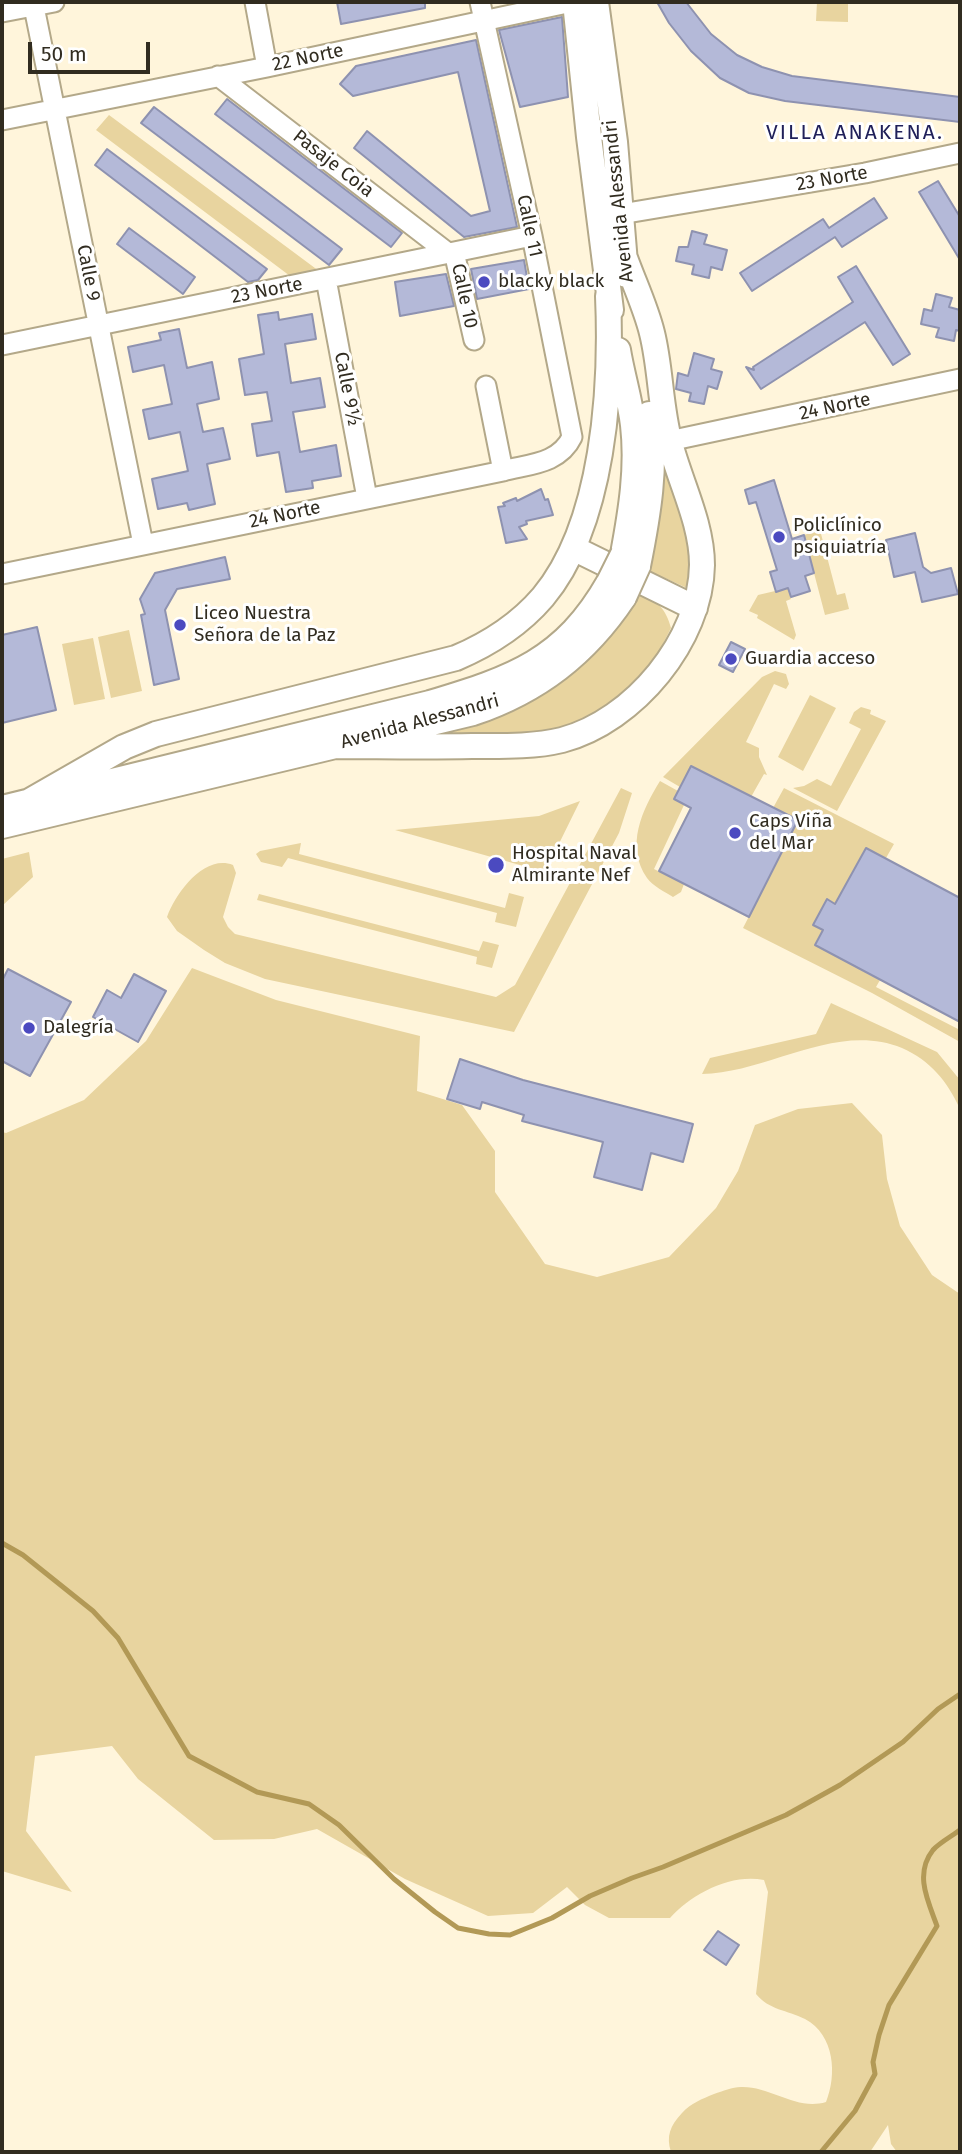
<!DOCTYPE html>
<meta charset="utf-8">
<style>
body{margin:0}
#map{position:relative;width:962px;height:2154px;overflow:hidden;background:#fff5db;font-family:"Fira Sans",sans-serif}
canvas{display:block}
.frame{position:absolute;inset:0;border:4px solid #312c20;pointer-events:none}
.scale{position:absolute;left:28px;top:42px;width:122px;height:32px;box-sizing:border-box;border:4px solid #312c20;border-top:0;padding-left:9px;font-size:21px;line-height:24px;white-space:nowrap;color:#312c20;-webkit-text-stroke:5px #fff;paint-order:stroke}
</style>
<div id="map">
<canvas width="962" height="2154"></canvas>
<div class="frame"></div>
<div class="scale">50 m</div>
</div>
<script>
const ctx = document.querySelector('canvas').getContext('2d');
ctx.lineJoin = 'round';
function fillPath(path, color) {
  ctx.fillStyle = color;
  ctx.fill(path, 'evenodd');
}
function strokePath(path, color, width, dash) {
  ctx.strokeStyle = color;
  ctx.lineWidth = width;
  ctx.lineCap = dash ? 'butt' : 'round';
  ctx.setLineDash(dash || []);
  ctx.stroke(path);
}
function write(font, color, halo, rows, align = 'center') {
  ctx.font = font + ' "Fira Sans",sans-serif';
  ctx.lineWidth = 6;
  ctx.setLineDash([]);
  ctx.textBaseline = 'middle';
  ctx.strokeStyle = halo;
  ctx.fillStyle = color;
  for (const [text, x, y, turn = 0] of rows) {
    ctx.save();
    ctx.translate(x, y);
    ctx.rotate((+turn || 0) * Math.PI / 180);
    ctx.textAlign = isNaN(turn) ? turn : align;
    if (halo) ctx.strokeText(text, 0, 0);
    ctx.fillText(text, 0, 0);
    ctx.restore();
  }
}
fillPath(new Path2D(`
 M817 2H848V22L816 21Z
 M109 115 323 274 294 279 96 130Z
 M665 444 695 560 687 588 647 570 663 499Z
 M820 530 837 595 845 593 849 609 825 615 804 535Z
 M788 588 791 599 786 601 796 635 794 640 757 618 758 615 749 611 758 595Z
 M638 594C657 599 666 609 671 628L655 660 619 703 557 732 443 741 442 732Z
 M129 630 142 691 111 698 98 637Z
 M93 638 105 699 74 705 62 644Z
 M775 671 786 674 789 684 786 689 774 684 746 742 759 748V757L767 775 764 774 751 797 691 766 680 787 663 777 762 677Z
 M810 695 836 708 803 771 778 757Z
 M861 707 871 710 870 714 886 721 837 811 793 788 804 786 817 779 831 786 861 729 849 723 854 712Z
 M660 781 678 791 674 799 684 805 654 869 684 884 681 892 673 897C665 892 653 886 647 878 625 846 642 810 660 781Z
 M621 788 632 793 619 833 514 1032 265 979 225 963 204 950 177 931 167 917C176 893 204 854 233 865L236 873 223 917 228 927 235 934 496 997 515 985Z
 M784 788 894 844 886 858 866 848 835 904 828 899 814 925 823 930 815 945 880 980 876 987 960 1030V1042L872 993 743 928 798 821 773 808Z
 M580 801 545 872 395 830 539 816Z
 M301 843 299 854 505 908 509 893 524 897 516 927 495 922 497 913 288 858 282 867 261 862 256 854 260 851Z
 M29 852 33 877 2 906V859Z
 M259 894 479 951 483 941 499 945 492 968 476 964 477 957 257 900Z
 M192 968 276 1000 420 1036 417 1091 462 1105 495 1151V1192L545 1264 597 1277 669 1257 716 1208 738 1171 755 1125 798 1109 852 1103 882 1135 887 1179 900 1226 932 1275 960 1294V2152H897L891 2144 888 2125 870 2152H671C666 2136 670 2126 682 2113 691 2103 702 2099 714 2094 723 2091 732 2087 741 2087 771 2086 796 2111 826 2102 837 2075 835 2035 805 2019 787 2010 769 2010 756 1994L768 1892 764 1880C731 1873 691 1894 670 1918H609L585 1905 567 1887 533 1913 488 1916 405 1879 317 1829 274 1839 214 1840 138 1779 112 1746 35 1756 26 1831 72 1892 2 1871V1132L6 1133 84 1100 146 1041Z
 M831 1003 937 1052 960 1080V1109C947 1081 931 1061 902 1048 836 1021 768 1073 702 1074L710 1058 816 1034Z`), '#e8d49f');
strokePath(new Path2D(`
 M2 1543 23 1555 93 1611 118 1638 189 1756 257 1792 309 1804 339 1825 394 1879 435 1912 458 1928 489 1934 510 1935 552 1918 590 1896 632 1878 663 1867 786 1815 840 1785 903 1742 938 1709 960 1694
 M821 2152 855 2111 875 2074 873 2062 879 2035 889 2005 937 1926C928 1901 914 1874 933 1850 939 1843 952 1836 960 1830`), '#b29956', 5);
const building = new Path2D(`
 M337 2H425V8L341 24Z
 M657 2H686L711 34 737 55 762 67 792 76 960 97V122L785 101 749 93 720 78 691 51 669 23Z
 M562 17 568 97 520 107 499 30Z
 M476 40 517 227 464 237 354 148 367 131 471 216 490 211 458 72 353 96 340 84 356 66Z
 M227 99 402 233 391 247 215 114Z
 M154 107 342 249 329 265 141 123Z
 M107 149 267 269 258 280 248 282 95 165Z
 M938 181 960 217V260L919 192Z
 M874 198 887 218 842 247 835 237 752 291 740 273 823 219 829 228Z
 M129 228 195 277 183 294 117 244Z
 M692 231 707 235 704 244 727 250 722 270 711 267 709 278 692 274 694 265 676 261 679 247H688Z
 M524 260 529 289 477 299 471 269Z
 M856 266 910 354 893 365 865 322 761 389 746 367 754 370 753 367 853 302 838 277Z
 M446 274 454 306 400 316 395 282Z
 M936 294 952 298 949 307 960 310V331L956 330 954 341 936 337 939 328 921 324 924 309 932 311Z
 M278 312 279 320 312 314 316 339 285 344 291 383 320 378 325 407 293 412 300 452 336 445 341 476 312 481 313 488 286 492 279 452 257 456 252 424 272 421 267 392 245 395 239 359 264 354 258 315Z
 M179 329 187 368 212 362 219 399 197 404 203 432 223 428 230 459 207 464 215 504 189 510 187 503 158 509 152 479 188 471 180 432 149 439 143 410 172 404 164 365 133 372 128 347 161 340 159 333Z
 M694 353 714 359 711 369 722 372 717 389 708 386 704 404 689 401 691 393 676 389 678 373 688 376Z
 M774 480 792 539 804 535 814 573 805 576 810 591 791 597 788 588 776 592 770 572 777 570 756 502 749 504 745 490Z
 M541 489 545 500 548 499 553 515 526 521 527 524 519 527 527 539 506 543 498 507 505 506 503 503 516 498 517 501Z
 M915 533 923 567 931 573 951 568 958 594 922 602 915 572 894 577 886 540Z
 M225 557 230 579 177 589 165 610 179 679 154 685 141 615 145 614 140 599 155 573Z
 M37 627 56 710 2 723V635Z
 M731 642 745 649 733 672 719 665Z
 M691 766 798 820 749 917 659 871 691 808 674 799Z
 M866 848 960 898V1022L815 945 823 930 813 925 827 899 835 904Z
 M8 969 71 1002 30 1076 2 1061V981Z
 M134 974 166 991 138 1042 93 1017 107 990 121 998Z
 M460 1059 523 1080 693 1124 683 1162 651 1153 642 1190 594 1177 603 1142 522 1121 524 1115 482 1102 480 1109 447 1099Z
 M718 1931 739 1945 726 1965 704 1950Z`);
fillPath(building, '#b4b9d8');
strokePath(building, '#8e92b0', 2);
const minor = new Path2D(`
 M33 2 143 544
 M255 2 267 67
 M2 12 54 2
 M218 76 448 253
 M2 120 267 67 572 2
 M621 214 865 173 960 153
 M454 252 474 340
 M326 279 367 498
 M2 345 532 236
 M486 386 503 471
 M669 441 960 379
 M2 574 503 471C529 464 559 464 572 437L532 236 480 2`);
const major = new Path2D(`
 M575 2 589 137 611 310
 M596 2 615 142 626 275
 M618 350C622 375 630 399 633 425 638 468 631 511 623 554
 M573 548 695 608
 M638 566C648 516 657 465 649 414
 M329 746C377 746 424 747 472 746 501 746 533 747 562 740 634 721 701 640 702 565 702 523 680 482 670 443 660 407 661 369 652 333 646 308 634 283 625 258
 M28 802 124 747 156 734 456 658C489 644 519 625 543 597 604 524 612 388 608 296
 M2 808 430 703C513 678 564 661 609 582
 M2 826 473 713C538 691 586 654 624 597`);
strokePath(minor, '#b3a889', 23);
strokePath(major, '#b3a889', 28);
strokePath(minor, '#fff', 19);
strokePath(major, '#fff', 24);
const majorBridge = new Path2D(`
 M609 582 623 554
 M624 597 638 566`);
strokePath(majorBridge, '#b3a889', 28, []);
strokePath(majorBridge, '#fff', 24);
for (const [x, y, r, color] of [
 [484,282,7,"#4b4ac0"],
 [779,537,7,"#4b4ac0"],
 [180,625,7,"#4b4ac0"],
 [731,659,7,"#4b4ac0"],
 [735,833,7,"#4b4ac0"],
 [496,865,9,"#4b4ac0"],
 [29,1028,7,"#4b4ac0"]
]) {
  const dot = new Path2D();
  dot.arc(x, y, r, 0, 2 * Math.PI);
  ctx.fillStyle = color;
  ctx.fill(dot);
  strokePath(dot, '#fff', 2.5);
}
write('19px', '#312c20', '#fff', [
 ["22 Norte",308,58,-12],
 ["Pasaje Coia",333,164,38],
 ["23 Norte",832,179,-10],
 ["Avenida Alessandri",619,201,-96],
 ["Calle 11",529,226,78],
 ["Calle 9",88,273,79],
 ["23 Norte",267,291,-11],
 ["Calle 10",464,296,78],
 ["Calle 9½",347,389,79],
 ["24 Norte",835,407,-12],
 ["24 Norte",285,515,-12],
 ["Avenida Alessandri",420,722,-15]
]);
write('19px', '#312c20', '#fff', [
 ["blacky black",498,282],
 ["Policlínico",793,526],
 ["psiquiatría",793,548],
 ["Liceo Nuestra",194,614],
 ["Señora de la Paz",194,636],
 ["Guardia acceso",745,659],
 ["Caps Viña",749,822],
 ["del Mar",749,844],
 ["Hospital Naval",512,854],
 ["Almirante Nef",512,876],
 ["Dalegría",43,1028]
], 'left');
ctx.letterSpacing = '2px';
write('21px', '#202059', '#fff', [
 ["VILLA ANAKENA.",855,133]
]);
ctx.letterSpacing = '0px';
</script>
